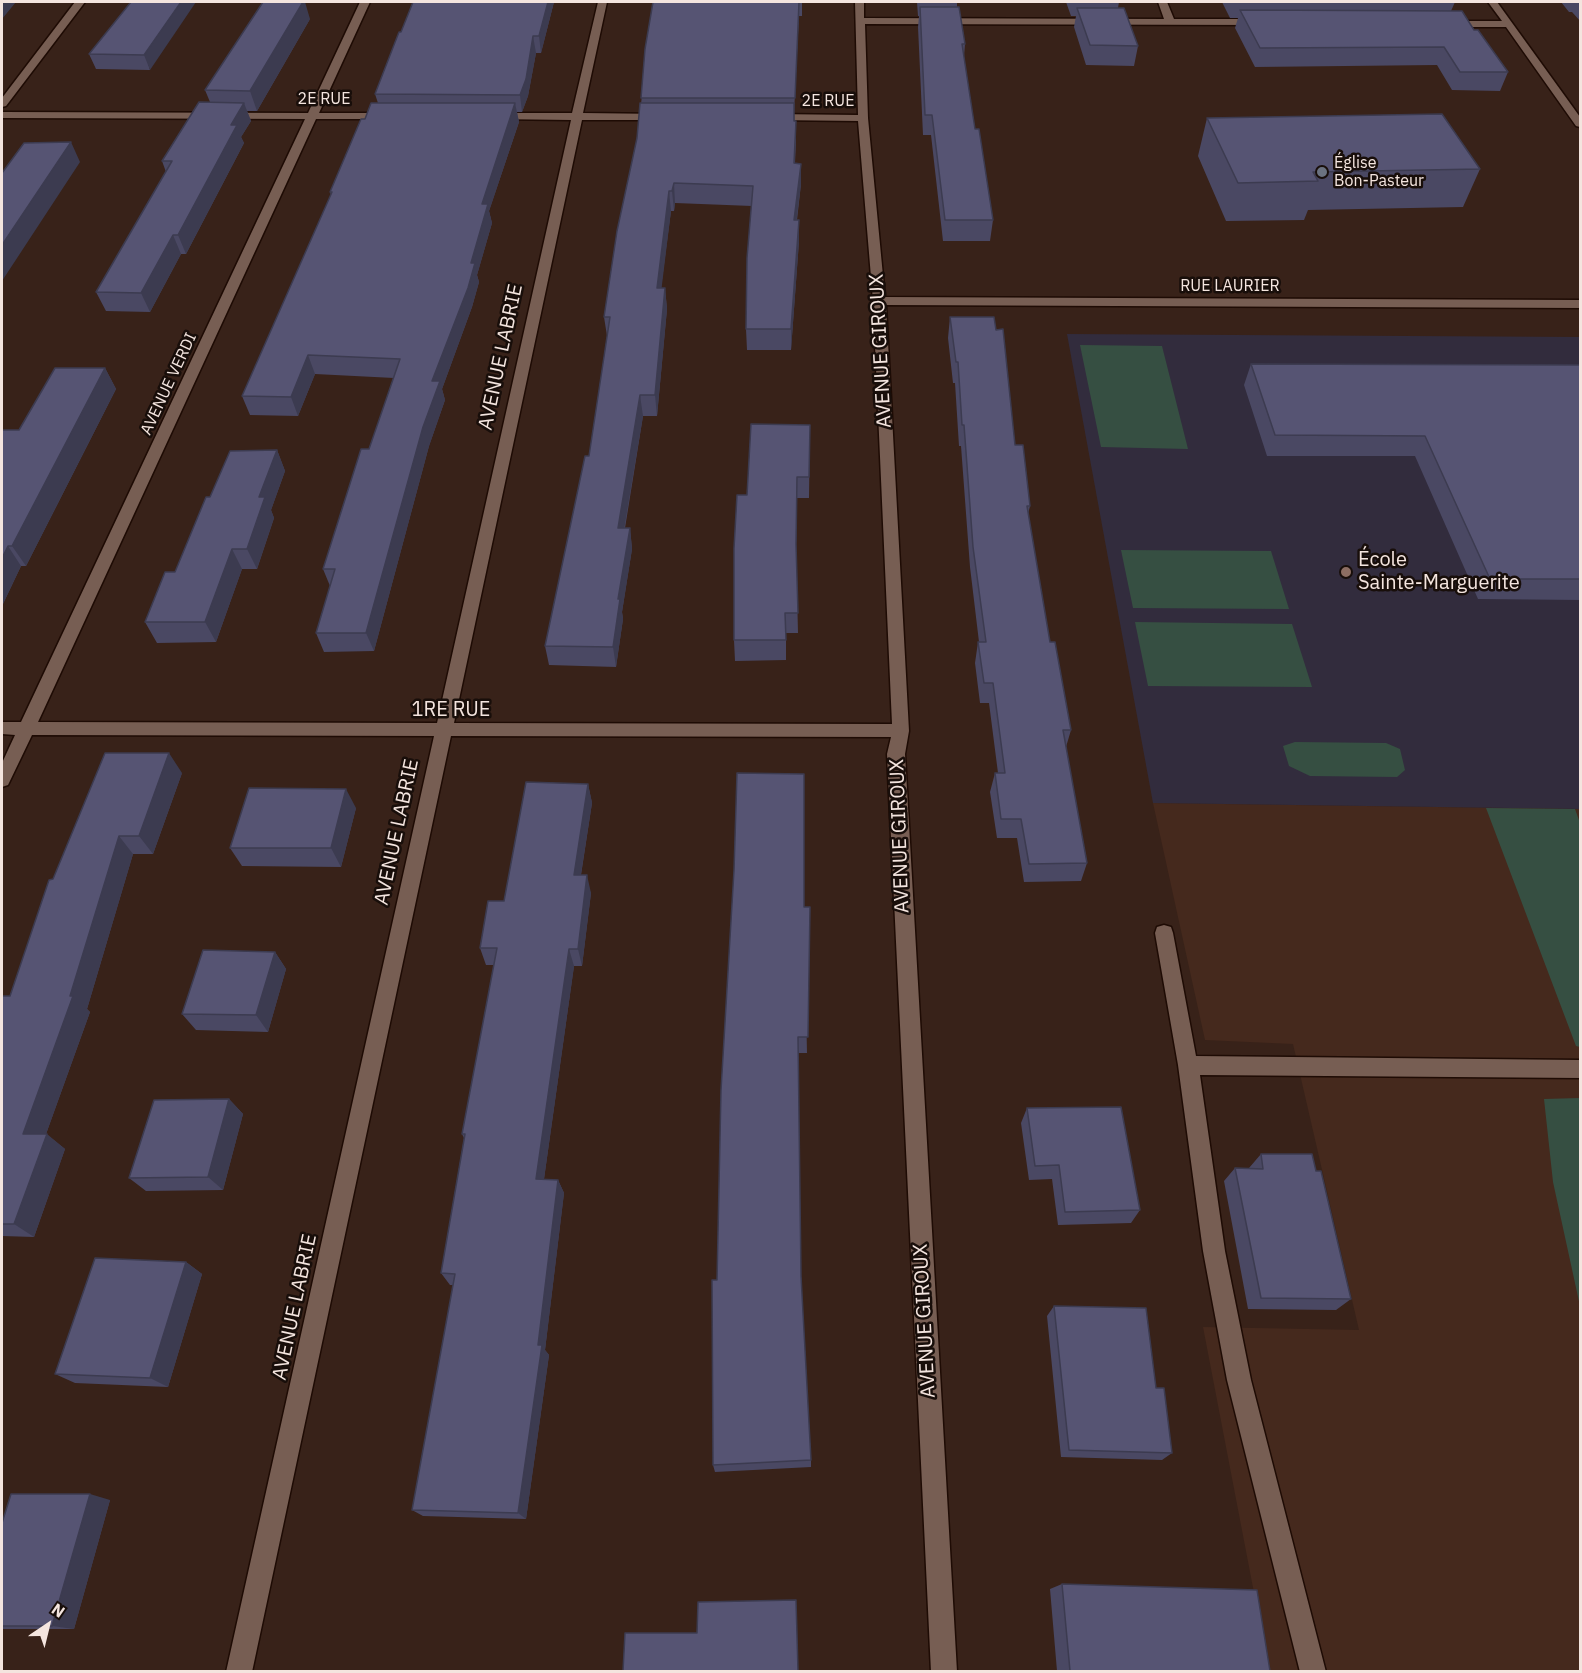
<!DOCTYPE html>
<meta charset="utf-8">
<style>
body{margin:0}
#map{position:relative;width:1582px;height:1673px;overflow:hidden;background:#382219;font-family:"IBM Plex Sans",sans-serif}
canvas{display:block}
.frame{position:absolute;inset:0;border:3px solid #f4e5df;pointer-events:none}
.north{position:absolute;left:18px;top:1595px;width:60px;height:60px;-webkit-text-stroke:4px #180e0a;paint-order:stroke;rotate:35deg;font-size:16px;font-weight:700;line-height:24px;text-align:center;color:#f4e5df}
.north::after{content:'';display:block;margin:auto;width:21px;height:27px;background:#f4e5df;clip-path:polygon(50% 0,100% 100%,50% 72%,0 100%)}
</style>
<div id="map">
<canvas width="1582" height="1673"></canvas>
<div class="frame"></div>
<div class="north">N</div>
</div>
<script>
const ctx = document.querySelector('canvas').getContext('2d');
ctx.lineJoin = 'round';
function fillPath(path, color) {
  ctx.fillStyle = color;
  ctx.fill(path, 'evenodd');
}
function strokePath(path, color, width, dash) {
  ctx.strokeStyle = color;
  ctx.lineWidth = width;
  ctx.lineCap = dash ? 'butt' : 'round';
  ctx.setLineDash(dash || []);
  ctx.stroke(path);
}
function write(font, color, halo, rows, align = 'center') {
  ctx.font = font + ' "IBM Plex Sans",sans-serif';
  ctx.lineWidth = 5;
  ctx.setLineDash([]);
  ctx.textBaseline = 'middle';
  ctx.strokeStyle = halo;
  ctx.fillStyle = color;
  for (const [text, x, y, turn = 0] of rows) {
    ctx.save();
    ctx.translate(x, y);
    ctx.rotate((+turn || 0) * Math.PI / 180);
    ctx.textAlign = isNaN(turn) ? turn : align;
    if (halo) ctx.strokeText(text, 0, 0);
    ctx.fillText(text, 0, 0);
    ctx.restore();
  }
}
fillPath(new Path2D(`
 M1153 803 1580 809V1671H1269L1203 1327 1359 1330 1293 1044 1205 1040Z`), '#45291d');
fillPath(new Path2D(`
 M1067 334 1580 337V809L1153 803Z`), '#322c3d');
fillPath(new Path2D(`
 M1080 345 1162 346 1188 449 1101 447Z
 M1121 550 1271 551 1289 609 1133 608Z
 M1135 622 1292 624 1312 687 1148 686Z
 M1295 742 1386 743 1400 749 1405 770 1397 777 1310 776 1289 766 1283 746Z
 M1486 808 1575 809 1580 823V1047L1576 1046Z
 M1580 1098V1306L1553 1182 1544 1099Z`), '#364f42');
const minor = new Path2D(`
 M75 2H85L6 106 2 107V98Z
 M360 2H370L319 113H390L395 116 390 119H316L38 722 437 723 571 120 493 119 488 116 493 113H572L598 2H607L583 113 663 114 668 117 663 120H582L454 723 892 724 873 301 858 121 772 120 767 117 772 114 858 115 855 2H864V18L1164 19 1158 2H1167L1174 19H1261L1266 22 1261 25 865 24 868 118 885 297 1580 300V308L886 305 909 731 905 754 957 1672H931L887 754 891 737 451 736 252 1672H226L434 736 32 735 8 785 2 787V763L15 735 2 734V722H21L305 119 2 118V112L308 113Z
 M1488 2H1497L1580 117V127L1576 126 1506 27H1448L1443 24 1448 21H1502Z
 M1164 925 1171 927 1173 933 1196 1056 1580 1060V1078L1200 1075 1225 1251 1251 1380 1326 1672H1300L1227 1380 1203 1251 1178 1065 1155 933 1157 927Z`);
strokePath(minor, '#1e0b04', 3);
fillPath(minor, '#775e53');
fillPath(new Path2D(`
 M131 2 150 70 96 69 89 54Z
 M554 2 541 53H536L528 96 522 112H517L519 122 489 211 492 223 477 275 479 282 472 307 442 389 445 400 429 446 374 651 324 652 316 633 330 586 323 569 369 449 394 378 315 374 298 416 250 415 242 396 331 195 330 192 365 119 378 103 375 94Z
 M653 2H802V16H799L794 113 796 141 795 163 801 184 797 220 799 241 791 350H747L746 329 752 206 675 203 674 211H671L661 288H665L667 309 657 416H643L625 528H630L632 549 622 612 623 619 616 667 549 665 545 646 589 456 607 336 604 317 637 138Z
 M917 2H957V7L965 44 964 57 975 129 993 220 990 241H943L931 135H923L918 27 919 16H918Z
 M1066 2H1119L1118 8 1138 46 1134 66 1086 65 1074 27 1076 16H1071Z
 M1222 2H1455L1451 11 1474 30 1508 72 1500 91 1452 90 1437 65 1255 67 1235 28 1238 18H1230Z
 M1561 2H1581V22L1572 12H1569Z
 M310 19 257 111H247L251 121 241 137 244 143 186 254H181L150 312 106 311 96 292 166 172 162 161 210 102 205 90Z
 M1207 118 1480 169 1463 207 1308 210 1304 220 1226 221 1198 156Z
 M950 317 1015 445 1030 506 1028 514 1050 642 1071 730 1066 747 1087 863 1081 881 1024 882 1017 838H997L990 792 995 773H998L989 703H980L975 663 978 642H979L970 567 961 446H959L955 383H953L948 338Z
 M1251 364 1581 365V600L1478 599 1415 456H1267L1244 385Z
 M105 368 116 389 26 566H21L2 606V430H19Z
 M810 425 809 498H797L796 550 798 633H786V660L735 661 734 640 747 495Z
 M277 450 285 471 271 510 274 518 257 569H242L216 642 157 643 145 622 175 572 210 497Z
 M182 773 153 854H133L87 1009 90 1012 46 1134 65 1149 34 1237 2 1236V996H10L53 879Z
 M588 784 592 803 581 875 591 893 582 966H574L544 1179 558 1180 564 1193 545 1350 549 1355 526 1519 423 1516 412 1510 453 1285H450L441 1273 464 1138 462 1134 494 965H486L480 948 504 901Z
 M356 808 341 867 242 866 230 848Z
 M804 907 807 1053H798L801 1276 811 1460V1467L715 1472 713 1465 717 1280Z
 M275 952 286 969 268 1032 196 1030 182 1014Z
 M229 1099 243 1114 223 1190 146 1191 129 1178Z
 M1027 1108 1140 1210 1131 1223 1058 1225 1052 1179 1029 1180 1021 1123Z
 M1261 1154 1351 1299 1336 1310 1248 1309 1224 1181 1235 1168H1249Z
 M186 1262 202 1274 168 1387 75 1383 55 1374Z
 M1054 1306 1156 1388 1172 1453 1162 1460 1061 1457 1047 1316Z
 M110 1500 74 1629H2V1523Z
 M1062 1584 1270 1671H1057L1050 1589Z`), '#4a4863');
fillPath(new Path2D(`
 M2 2H16L2 19Z
 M181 2H196L150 70 144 55Z
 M303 2H305L310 19 257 111 250 91Z
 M548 2H554L541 53 539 36Z
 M533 36 536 53 528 96 522 112 520 95Z
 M244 103 251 121 241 137 244 143 186 254 178 235 231 125Z
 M515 103 519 122 489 211 492 223 477 275 479 282 472 307 442 389 445 400 429 446 374 651 366 633 432 381 471 263 482 204Z
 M71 142 80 162 2 281V245Z
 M801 164V184L794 241V220Z
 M674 183 675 203 674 211 672 191Z
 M669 191 671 211 659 309 657 288Z
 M799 220V241L791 350V329Z
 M173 235 181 254 150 312 141 293Z
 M665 288 667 309 657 416 655 395Z
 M308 355 315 374 298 416 291 397Z
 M105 368 116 389 26 566 12 546Z
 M640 395 643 416 621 548 618 528Z
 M277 450 285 471 271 510 274 518 257 569 247 549 259 497Z
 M630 528 632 549 622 612 623 619 616 667 613 647 618 599Z
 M8 546 21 566 2 606V558Z
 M232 549 242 569 216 642 205 622Z
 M169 753 182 773 153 854 139 836Z
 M588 784 592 803 578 893 574 875Z
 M346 789 356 808 341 867 331 848Z
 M119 836 133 854 87 1009 90 1012 41 1148 23 1134 70 996Z
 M587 875 591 893 582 966 578 949Z
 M569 949 574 966 542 1193 536 1179Z
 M275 952 286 969 268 1032 256 1015Z
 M229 1099 243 1114 223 1190 208 1177Z
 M47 1134 65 1149 34 1237 14 1224Z
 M558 1180 564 1193 545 1350 549 1355 526 1519 518 1513Z
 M186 1262 202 1274 168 1387 150 1378Z
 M90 1494 110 1500 74 1629 52 1626Z`), '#3c3b50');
const building = new Path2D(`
 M131 2H181L144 55 89 54Z
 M263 2H303L250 91 205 90Z
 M413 2H548L539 36H533L526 79 520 95 375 94 399 32H401Z
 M653 2H802H799L795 98H641L645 49Z
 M920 7H959L965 44H962L975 129H979L993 220H945L932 115H925Z
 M1077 8H1124L1138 46 1090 45Z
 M1240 10 1462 11 1474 30H1478L1508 72H1460L1444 47 1260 48Z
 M199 102 244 103 231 125H237L178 235H173L141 293 96 292 172 161H162Z
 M371 103H515L482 204H488L471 263H475L468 288 432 381H440L423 427 366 633H316L335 569H323L361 449H369L400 359 308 355 291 397 242 396 332 192H330L361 119H365Z
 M640 103H794V121H796L794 163 801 164 794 220H799L791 329H746L747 258 753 186 674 183 672 191H669L657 288H665L655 395H640L618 528H630L618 599H620L613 647 545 646 585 456H589L610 317H604L617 231 637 138Z
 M1442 114 1480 169 1313 172 1318 181 1238 183 1207 118Z
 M71 142 2 245V173L24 143Z
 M950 317H994L996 330 1003 329 1015 445H1023L1030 506H1027L1050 642H1055L1071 730H1063L1087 863 1029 864 1021 819H1001L995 773H1005L993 683H984L978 642H986L973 547 964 425H962L958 362H956Z
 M1251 364 1581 365V579H1490L1425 436 1275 435Z
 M55 368H105L12 546H8L2 558V430H19Z
 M751 424 810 425 809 477H797L796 544 798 613H785L786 640H734V548L737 495H747Z
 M277 450 259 497H265L247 549H232L205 622H145L165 572H175L206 497H210L230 451Z
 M105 753H169L139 836H119L70 996H73L23 1134H47L14 1224H2V996H10L49 880 53 879Z
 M737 773 804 774V907H810L808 1037H798L801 1276 811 1460 713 1465 712 1280H717L721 1090 734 870Z
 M526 782 588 784 574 875H587L578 949H569L536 1179 558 1180 538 1345H542L518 1513 412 1510 455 1274 441 1273 465 1134H462L497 948H480L488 901H504Z
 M249 788 346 789 331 848H230Z
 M203 950 275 952 256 1015 182 1014Z
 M229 1099 208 1177 129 1178 154 1100Z
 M1121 1107 1140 1210 1065 1212 1059 1165 1035 1166 1027 1108Z
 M1261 1154H1312L1316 1171H1321L1351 1299 1261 1298 1235 1168 1263 1169Z
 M95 1258 186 1262 150 1378 55 1374Z
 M1054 1306 1146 1308 1156 1388H1164L1172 1453 1069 1450Z
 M11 1494H90L52 1626H2V1523Z
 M1062 1584 1257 1590 1270 1671H1070Z
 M796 1600 798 1671H623L625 1633H697L698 1602Z`);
fillPath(building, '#565473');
strokePath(building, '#3c3b50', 1.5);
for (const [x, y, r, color] of [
 [1322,172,6,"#6b7280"],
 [1346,572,6,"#8d6e63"]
]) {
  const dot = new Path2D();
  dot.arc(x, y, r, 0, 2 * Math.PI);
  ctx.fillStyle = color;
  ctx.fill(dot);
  strokePath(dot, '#180e0a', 2);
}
write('16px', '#f4e5df', '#180e0a', [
 ["2E RUE",324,99],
 ["2E RUE",828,101],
 ["RUE LAURIER",1230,286],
 ["AVENUE VERDI",169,384,-65]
]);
write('16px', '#f4e5df', '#180e0a', [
 ["Église",1334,163],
 ["Bon-Pasteur",1334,181]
], 'left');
write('20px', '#f4e5df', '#180e0a', [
 ["AVENUE GIROUX",881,351,-93],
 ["AVENUE LABRIE",501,357,-78],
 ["1RE RUE",451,710],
 ["AVENUE LABRIE",397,832,-78],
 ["AVENUE GIROUX",900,836,-92],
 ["AVENUE LABRIE",295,1307,-78],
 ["AVENUE GIROUX",925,1321,-93]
]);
write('20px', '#f4e5df', '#180e0a', [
 ["École",1358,560],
 ["Sainte-Marguerite",1358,583]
], 'left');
</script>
